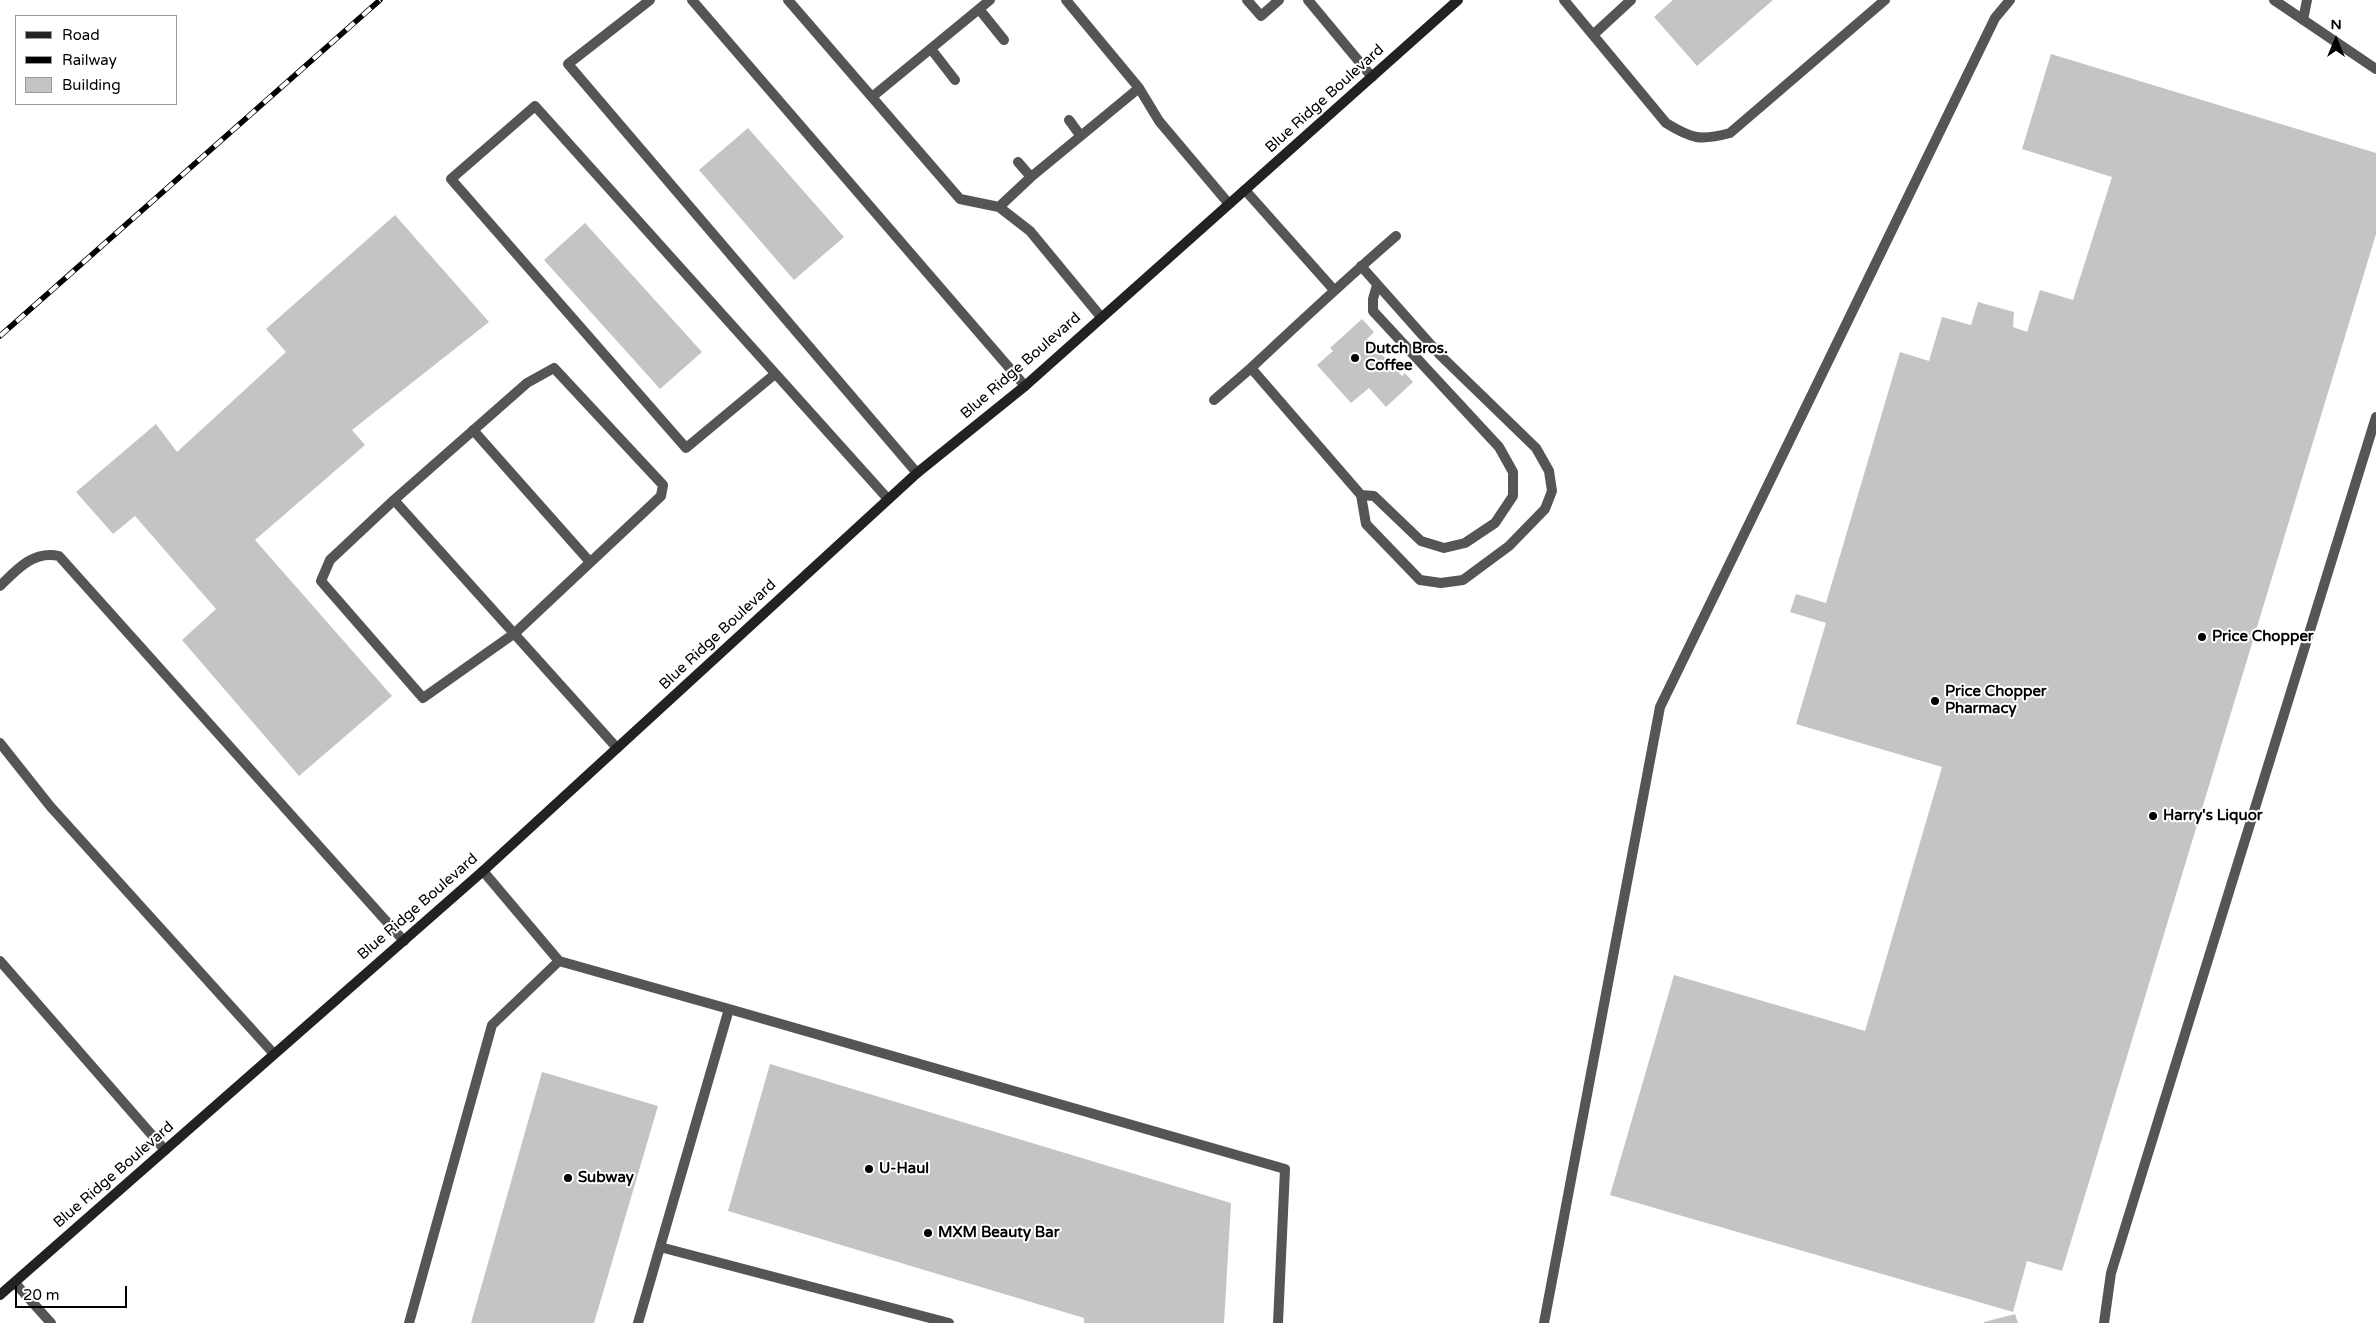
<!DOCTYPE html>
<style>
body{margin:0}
#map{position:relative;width:2376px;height:1323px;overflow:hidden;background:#fff;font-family:"Varela Round",sans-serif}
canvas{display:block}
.legend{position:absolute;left:15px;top:15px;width:162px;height:90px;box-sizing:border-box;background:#fff;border:1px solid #999;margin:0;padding:6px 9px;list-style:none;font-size:15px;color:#000}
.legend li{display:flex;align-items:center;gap:10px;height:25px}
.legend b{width:25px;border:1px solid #999}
.north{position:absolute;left:2311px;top:15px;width:50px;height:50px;-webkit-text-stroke:4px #fff;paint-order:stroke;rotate:0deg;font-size:14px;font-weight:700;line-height:20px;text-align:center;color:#000}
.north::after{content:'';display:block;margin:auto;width:18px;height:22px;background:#000;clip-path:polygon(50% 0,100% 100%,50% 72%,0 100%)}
.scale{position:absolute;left:15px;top:1286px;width:112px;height:22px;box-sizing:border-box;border:2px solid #000;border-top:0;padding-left:6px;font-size:15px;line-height:18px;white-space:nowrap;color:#000;-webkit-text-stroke:4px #fff;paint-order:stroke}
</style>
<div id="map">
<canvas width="2376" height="1323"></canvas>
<ul class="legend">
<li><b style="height:6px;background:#222"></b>Road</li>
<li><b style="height:6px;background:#000"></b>Railway</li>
<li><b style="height:14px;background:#c4c4c4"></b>Building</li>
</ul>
<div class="north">N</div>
<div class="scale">20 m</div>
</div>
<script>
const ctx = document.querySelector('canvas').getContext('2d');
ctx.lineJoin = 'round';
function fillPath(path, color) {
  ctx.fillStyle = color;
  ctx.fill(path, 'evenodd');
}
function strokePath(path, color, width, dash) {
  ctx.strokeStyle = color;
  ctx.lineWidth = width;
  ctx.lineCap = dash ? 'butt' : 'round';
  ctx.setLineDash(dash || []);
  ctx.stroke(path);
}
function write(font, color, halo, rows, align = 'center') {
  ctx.font = font + ' "Varela Round",sans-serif';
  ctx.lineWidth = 4;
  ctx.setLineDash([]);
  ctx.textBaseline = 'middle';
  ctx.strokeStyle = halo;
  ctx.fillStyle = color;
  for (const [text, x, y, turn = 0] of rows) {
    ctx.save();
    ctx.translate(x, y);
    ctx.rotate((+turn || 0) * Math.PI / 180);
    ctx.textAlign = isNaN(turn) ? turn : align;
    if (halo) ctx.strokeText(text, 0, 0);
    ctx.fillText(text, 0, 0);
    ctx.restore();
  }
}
fillPath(new Path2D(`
 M1673 0H1773L1697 66 1654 17Z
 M2051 54 2376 153V234L2062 1271 2027 1261 2013 1312 1610 1195 1674 975 1865 1031 1942 767 1796 724 1826 623 1790 612 1796 594 1826 603 1900 352 1929 361 1942 317 1971 325 1978 302 2014 312 2013 327 2027 332 2040 290 2073 300 2112 177 2022 149Z
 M748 128 844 237 794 280 699 170Z
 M395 215 489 322 352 430 365 445 255 540 392 696 299 776 182 640 216 609 135 516 113 534 76 492 156 424 177 452 286 352 266 329Z
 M585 223 702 352 660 389 544 260Z
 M1362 319 1374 332 1367 339 1402 376 1405 373 1413 382 1386 407 1369 388 1351 403 1317 365 1333 351 1330 348Z
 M770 1064 1231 1203 1224 1323H1084V1318L728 1211Z
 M542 1072 658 1106 594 1323H471Z
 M2015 1314 2018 1323H1984V1322Z`), '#c4c4c4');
strokePath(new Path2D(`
 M650 0 568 64 917 473
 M692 0 1025 386
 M788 0 960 199 999 207 1030 231 1101 317
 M1066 0 1139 88 1159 121 1229 204
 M1247 0 1261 16 1279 0
 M1308 0 1372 77
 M1564 0 1666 123C1692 139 1700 141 1730 133L1885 0
 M2274 0 2376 69
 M979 9 1004 40
 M2303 20 2307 0
 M1593 35 1631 0
 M931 49 955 80
 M872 97 990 0
 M1069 120 1080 135
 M1018 162 1031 177
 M1245 190 1334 290
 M999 207 1031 177 1139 88
 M1361 266 1440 355 1536 448 1549 471 1552 491 1545 509 1509 546 1463 580 1441 583 1420 580 1366 524 1361 495 1251 368C1299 323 1346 279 1396 236
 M554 368 663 485 661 496 515 633 423 698 321 581 330 560 394 500 527 383Z
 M775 374 686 448 451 179 535 106 888 499
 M1214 400 1251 368
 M473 430 590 562
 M1361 495 1374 496 1421 541 1444 548 1465 543 1495 523 1513 496V472L1499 447 1373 311V299L1377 285
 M394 500 617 748
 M0 586C17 569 34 550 59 556L404 941
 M0 743 50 806 274 1054
 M483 871 559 961 729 1009
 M0 961 165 1150
 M660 1247 949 1323
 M15 1283 51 1323
 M409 1323 492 1025 559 961
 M638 1323 729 1009 1285 1169 1278 1323
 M1544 1323 1660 707 1995 18 2010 0
 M2104 1323 2111 1273 2376 417`), '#555', 10);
strokePath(new Path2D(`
 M0 1295 483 871 917 473 1025 386 1458 0`), '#222', 10);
const rail = new Path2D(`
 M0 336 380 0`);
strokePath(rail, '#000', 5.5);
strokePath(rail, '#fff', 4, [11]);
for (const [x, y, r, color] of [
 [1355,358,5,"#000"],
 [2202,637,5,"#000"],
 [1935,701,5,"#000"],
 [2153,816,5,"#000"],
 [869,1169,5,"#000"],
 [568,1178,5,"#000"],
 [928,1233,5,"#000"]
]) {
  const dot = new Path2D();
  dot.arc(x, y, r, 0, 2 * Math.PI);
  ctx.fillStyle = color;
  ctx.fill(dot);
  strokePath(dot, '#fff', 2);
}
write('15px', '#000', '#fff', [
 ["Blue Ridge Boulevard",1325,99,-42],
 ["Blue Ridge Boulevard",1021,366,-41],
 ["Blue Ridge Boulevard",718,635,-43],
 ["Blue Ridge Boulevard",418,907,-41],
 ["Blue Ridge Boulevard",114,1175,-41]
]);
write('bold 15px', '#000', '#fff', [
 ["Dutch Bros.",1365,349],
 ["Coffee",1365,366],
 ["Price Chopper",2212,637],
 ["Price Chopper",1945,692],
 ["Pharmacy",1945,709],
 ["Harry's Liquor",2163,816],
 ["U-Haul",879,1169],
 ["Subway",578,1178],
 ["MXM Beauty Bar",938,1233]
], 'left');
</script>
